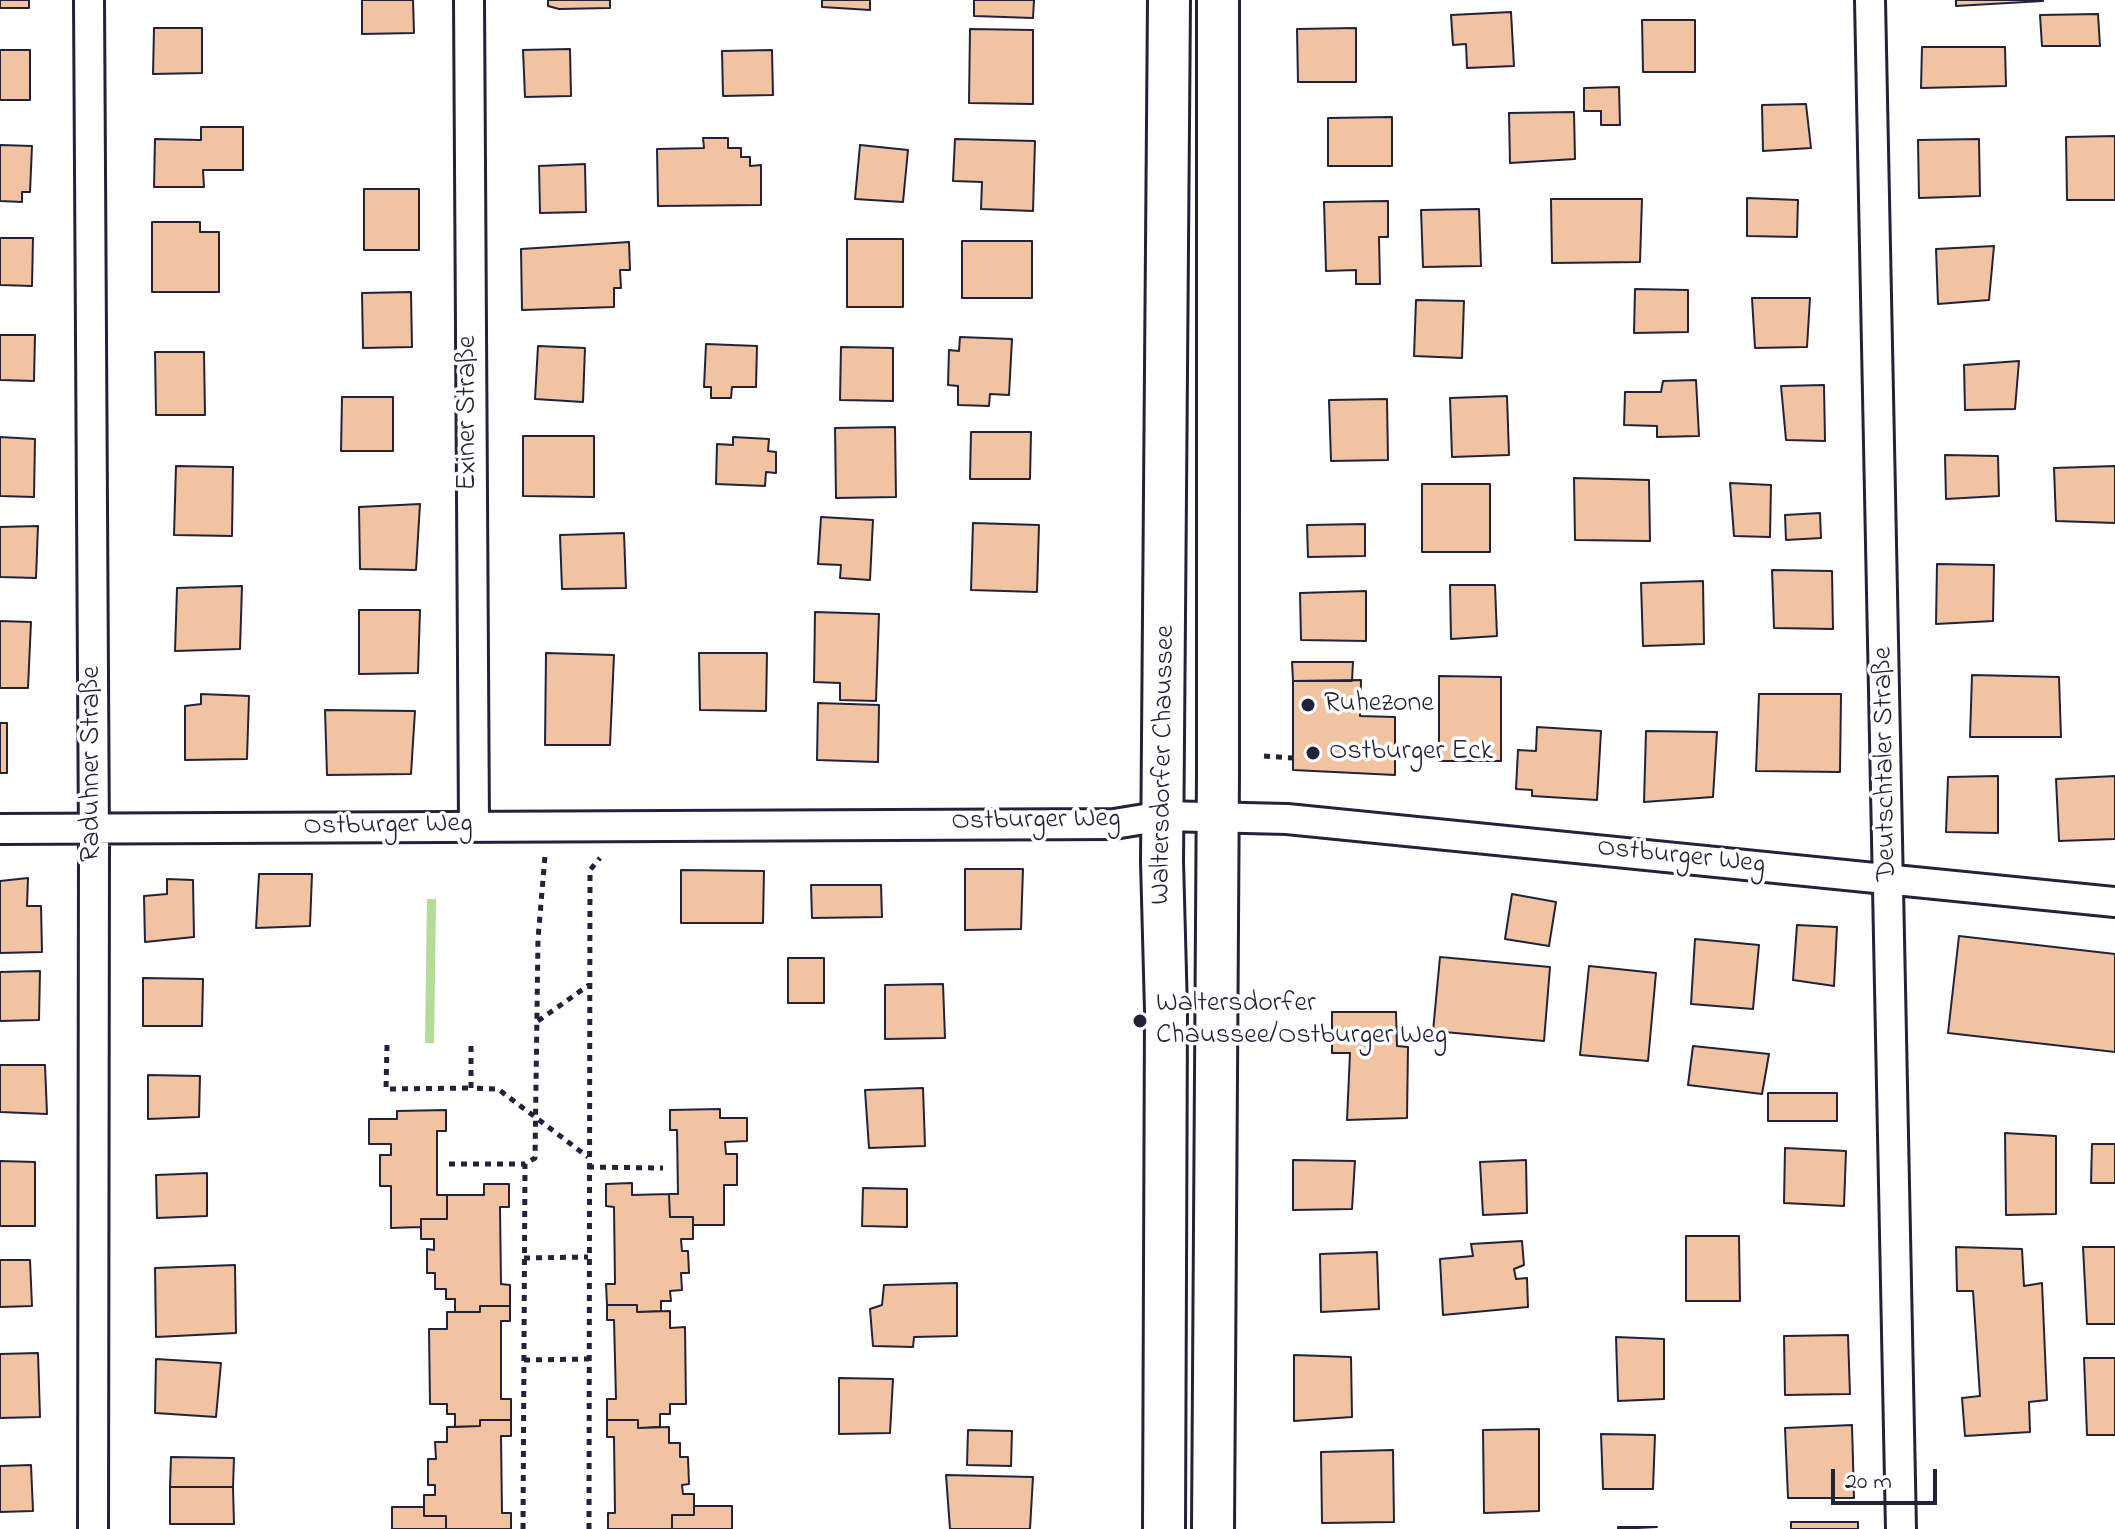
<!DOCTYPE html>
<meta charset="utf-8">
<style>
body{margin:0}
#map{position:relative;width:2115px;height:1529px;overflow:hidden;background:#fff;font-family:"Indie Flower",sans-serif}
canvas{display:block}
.scale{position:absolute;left:1831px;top:1469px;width:106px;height:36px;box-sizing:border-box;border:4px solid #22223b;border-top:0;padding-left:10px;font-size:24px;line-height:28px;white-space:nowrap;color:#22223b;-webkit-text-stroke:6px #fff;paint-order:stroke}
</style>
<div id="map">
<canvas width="2115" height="1529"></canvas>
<div class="scale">20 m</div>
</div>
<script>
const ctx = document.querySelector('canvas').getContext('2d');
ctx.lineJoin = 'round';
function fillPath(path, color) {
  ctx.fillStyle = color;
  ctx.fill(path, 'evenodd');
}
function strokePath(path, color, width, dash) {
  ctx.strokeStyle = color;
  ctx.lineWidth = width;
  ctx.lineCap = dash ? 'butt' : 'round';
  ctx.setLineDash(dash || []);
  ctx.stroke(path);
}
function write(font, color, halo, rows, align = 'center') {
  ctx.font = font + ' "Indie Flower",sans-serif';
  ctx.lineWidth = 7;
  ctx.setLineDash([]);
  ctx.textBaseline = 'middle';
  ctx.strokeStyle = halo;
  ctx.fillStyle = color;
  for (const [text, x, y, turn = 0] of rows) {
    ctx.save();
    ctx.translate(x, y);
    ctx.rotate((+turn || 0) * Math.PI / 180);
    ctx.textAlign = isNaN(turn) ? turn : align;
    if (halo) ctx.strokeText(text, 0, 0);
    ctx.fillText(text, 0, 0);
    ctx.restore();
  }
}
fillPath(new Path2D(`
 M427 899H436L434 1043H425Z`), '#b4db97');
const building = new Path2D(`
 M0 0H29V8H0Z
 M362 0H413L414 33 362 34Z
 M548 0H610V8L559 9 548 6Z
 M822 0H870V10L822 7Z
 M974 0H1034L1033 18 974 16Z
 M1956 0H2043V1L1956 6Z
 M1511 12 1514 66 1467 68 1466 44 1453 45 1451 15Z
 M2098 14 2100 46H2042L2040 15Z
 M1642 20H1695V72H1643Z
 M154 28H202V73L153 74Z
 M1356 28V82H1298L1297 29Z
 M970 29 1033 30V104L969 103Z
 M1922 47H2005L2006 86 1921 88Z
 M570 49 571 96 525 97 523 50Z
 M0 50H30V100H0Z
 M772 50 773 95 723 96 722 51Z
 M1619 87 1620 125H1601V111H1584V88Z
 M1806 104 1811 148 1763 151 1762 105Z
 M1574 112 1575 159 1510 163 1509 113Z
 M1392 117V166H1328V118Z
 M201 127H243V170H203L204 187H154L155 139 201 140Z
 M2115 136V200H2067L2066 137Z
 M703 138H728V148H741V157H750V166L761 165V205L658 206 657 149 704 148Z
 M955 139 1035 141 1033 211 981 209 982 182 953 181Z
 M1979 139 1980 196 1919 198 1918 140Z
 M0 145 32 146 30 192H22V202L0 201Z
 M860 145 908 150 903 202 855 199Z
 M585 164 586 212 540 213 539 166Z
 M364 189H419V250H364Z
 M1747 198 1798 200 1797 237 1747 236Z
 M1551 199H1642L1640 262 1552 263Z
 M1388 201V237H1379L1380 284H1356V270L1326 271 1324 202Z
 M1479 209 1481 266 1423 267 1421 210Z
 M152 222H200V232H219V292H152Z
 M0 238H33L32 286 0 285Z
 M847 239H903V307H847Z
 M962 241H1032V298H962Z
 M629 242 630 270H620L621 288H614V307L522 310 521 249Z
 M1994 246 1989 300 1938 304 1936 249Z
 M1635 289 1688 290V332L1634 333Z
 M411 292 412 347 363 348 362 293Z
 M1752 298H1810L1807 347 1755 348Z
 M1416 300 1464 301 1462 358 1414 356Z
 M0 335H35L34 381 0 380Z
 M960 337 1012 339 1009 395 990 394 989 406 958 405V386L948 385 949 350 959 351Z
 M706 344 757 346 756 387H732L731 398H711V387H704Z
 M538 346 585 348 583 402 535 399Z
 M841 347 893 348V401L840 400Z
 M155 352H204L205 415H156Z
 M2019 361 2015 409 1965 410 1964 365Z
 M1696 380 1699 436 1657 437V426L1624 425 1625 392H1661L1663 381Z
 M1824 385 1825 441 1786 440 1781 386Z
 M1507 396 1509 455 1452 457 1450 398Z
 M342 397H393V451H341Z
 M1387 399 1388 460 1331 461 1329 400Z
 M895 427 896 497 836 498 835 428Z
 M971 432H1031L1030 479H970Z
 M523 436H594V497L523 496Z
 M0 437 35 439 34 497 0 496Z
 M733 437 769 439 768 451 776 452V473L766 472 765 486 716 484 717 444 733 445Z
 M1945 455 1998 456 1999 496 1946 499Z
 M176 466 233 467 232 536 174 535Z
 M2115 466V523L2056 521 2054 468Z
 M1574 478 1649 480 1650 541 1575 540Z
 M1730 483 1771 485 1770 537 1734 536Z
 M1422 484H1490V552H1422Z
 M420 504 416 570 360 569 359 507Z
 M1820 513 1821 538 1786 540 1785 515Z
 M821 517 873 520 870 580 840 578 841 565 818 564Z
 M973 523 1039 525 1037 592 971 590Z
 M1365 524V556L1308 557 1307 525Z
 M38 526 36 578 0 577V527Z
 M624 533 626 588 562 589 560 535Z
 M1937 564 1994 565 1993 621 1936 624Z
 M1772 570 1832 571 1833 629 1774 628Z
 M1703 581 1704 644 1643 646 1641 583Z
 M1450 585H1495L1497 636 1451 639Z
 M242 586 240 649 175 651 177 588Z
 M1366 591V641L1301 640 1300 593Z
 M359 610H420L418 673 359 674Z
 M815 612 879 614 876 701 840 700V683L814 682Z
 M0 621 31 622 28 688H0Z
 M546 653 614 655 610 745H545Z
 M699 653H767L766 711 700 710Z
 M1292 662H1353L1352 681H1293Z
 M1972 675 2059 677 2061 737H1970Z
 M1439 676 1501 677V761H1439Z
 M1361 680 1360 716 1395 717V775L1293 770V681Z
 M201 694 249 696 247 759 185 760V706L201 704Z
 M1759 694H1841L1840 772 1756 771Z
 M818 703 879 705 878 762 817 760Z
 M325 710 415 711 411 774 327 775Z
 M0 723H7V773H0Z
 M1537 727 1601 731 1597 800 1532 796V790L1516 789 1518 750 1536 751Z
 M1646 731 1717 732 1713 797 1644 802Z
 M1998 776V833L1946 832 1948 777Z
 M2115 776V839L2059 841 2056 779Z
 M965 869H1023L1021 929 965 930Z
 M681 870 764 871 763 923H681Z
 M259 874H312L310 926 256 928Z
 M28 878 27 906H41L42 952 0 953V881Z
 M167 879 193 880 194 937 145 942 144 896 167 894Z
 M811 885H881L882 917 812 918Z
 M1512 894 1556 902 1549 946 1505 939Z
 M1797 925 1837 927 1834 986 1793 980Z
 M1959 936 2115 954V1052L1948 1033Z
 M1695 939 1759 945 1753 1009 1691 1004Z
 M1440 957 1550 967 1544 1041 1433 1031Z
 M788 958H824V1003H788Z
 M1589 966 1656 973 1648 1061 1580 1055Z
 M40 971 39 1020 0 1021V972Z
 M143 978 203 979 202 1026H143Z
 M943 984 945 1038 885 1039V985Z
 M1332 1012H1396L1397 1046 1408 1047 1407 1118 1347 1120 1350 1053H1332Z
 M1693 1046 1769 1054 1762 1094 1688 1085Z
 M0 1065H45L47 1114 0 1112Z
 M148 1075 200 1076 199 1117 148 1119Z
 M923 1088 925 1146 869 1148 865 1090Z
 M1768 1093H1837V1121H1768Z
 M720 1109V1118H747V1141L725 1142 726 1154H737V1185H724V1225H693V1217H670L669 1194H678L677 1130H670V1110Z
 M446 1110V1131H437V1195H447V1219H421V1227L391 1228V1186H380V1155H391V1144H369V1119H397V1111Z
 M2005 1133 2056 1136V1214L2006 1215Z
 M2092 1144H2115V1183H2091Z
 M1785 1148 1846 1151 1844 1206 1784 1203Z
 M1293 1160 1355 1161 1352 1209 1293 1210Z
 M1526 1160 1527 1213 1483 1215 1480 1162Z
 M0 1161 35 1162V1226H0Z
 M207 1173V1216L157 1218 156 1175Z
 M632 1183V1195L669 1194 670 1217H693V1239H681L682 1251H688L689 1273H681L682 1290 670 1291 671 1301H661V1311L637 1312V1305H607L606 1284H615L614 1207 606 1206V1184Z
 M484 1184H509V1207H500L501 1284 510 1285V1306H480V1312H455V1299H446V1289H435V1273H427V1249L434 1250V1239H421V1219H447V1195H484Z
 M863 1188 907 1189V1227L862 1226Z
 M1686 1236H1739L1740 1301H1686Z
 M1522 1241 1524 1265 1514 1269 1516 1279 1527 1278 1528 1307 1443 1315 1440 1259 1473 1256 1471 1244Z
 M1956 1247 2022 1249 2024 1286 2042 1283 2047 1400 2029 1402 2030 1432 1965 1436 1962 1398 1980 1396 1973 1291H1957Z
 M2083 1247H2115V1324H2087Z
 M1377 1252 1379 1309 1321 1312 1320 1254Z
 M0 1260H30L32 1306 0 1307Z
 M235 1265 236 1333 156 1337 155 1268Z
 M957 1283V1336L914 1337 913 1347 873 1346 870 1309 882 1305 884 1285Z
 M607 1305H637V1312L670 1311V1328L685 1327 686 1404H670V1414H660V1427L638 1428V1420H607V1399H616L614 1320H607Z
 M480 1306H510V1321H501V1399H511V1420H480V1426L455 1427V1414H447V1404H430L429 1329H447V1312H480Z
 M1848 1335 1850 1394 1785 1395 1784 1336Z
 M1616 1337 1664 1339V1399L1618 1401Z
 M38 1353 40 1417 0 1418V1354Z
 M1294 1355 1351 1357 1352 1417 1294 1421Z
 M2084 1358H2115V1435H2087Z
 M156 1359 221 1363 216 1417 155 1413Z
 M839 1378 893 1379 890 1433 839 1434Z
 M480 1420H511V1436H501L502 1513H511V1529H446V1516H424V1495H435V1485H428V1459H436L435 1442H447V1427L480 1426Z
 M607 1420H638V1428L669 1427V1443H680V1457H688L689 1484 682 1485 683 1494H694V1515H672V1529H608V1513H615L614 1437H607Z
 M1852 1425 1854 1498H1788L1785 1428Z
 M1539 1429V1511L1484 1513 1483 1430Z
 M968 1430 1012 1431 1011 1466 967 1465Z
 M1601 1434 1655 1435 1653 1489H1603Z
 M1393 1450 1394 1522 1322 1523 1321 1452Z
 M171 1457 234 1458 233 1487H170Z
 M31 1465 33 1511 0 1512V1466Z
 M946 1475 1033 1477 1030 1529H950Z
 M170 1487H233L234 1524H170Z
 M694 1506H732V1529H672V1515H694Z
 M392 1507H424V1516H446V1529H392Z
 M1791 1522H1858V1529H1791Z
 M1618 1527H1657L1618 1529Z`);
fillPath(building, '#f1c3a1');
strokePath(building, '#22223b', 2);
const street = new Path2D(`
 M89 0 94 843 93 1529
 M469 0 474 825
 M1870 0 1901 1529
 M0 829 1114 824 1163 816 1287 819 2115 902`);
const secondary = new Path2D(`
 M1164 1529 1166 1011 1162 861 1169 0
 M1213 1529 1218 773V0`);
strokePath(street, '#22223b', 34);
strokePath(secondary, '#22223b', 46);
strokePath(new Path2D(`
 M1264 756 1293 758
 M538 1021 589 985
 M387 1045 386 1089 471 1088
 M471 1046V1088L498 1089 588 1157
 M449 1164H525
 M588 1167 663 1168
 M524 1258 588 1257
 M524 1360 589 1359
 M523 1529 525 1164 535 1158 538 939 545 856
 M589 1529 590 870 600 858`), '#22223b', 5, [6, 6]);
strokePath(street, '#fff', 28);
strokePath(secondary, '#fff', 40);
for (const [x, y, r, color] of [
 [1308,705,8,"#22223b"],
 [1313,753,8,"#22223b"],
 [1140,1021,8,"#22223b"]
]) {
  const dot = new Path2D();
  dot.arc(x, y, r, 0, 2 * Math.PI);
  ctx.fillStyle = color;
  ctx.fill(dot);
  strokePath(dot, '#fff', 3);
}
write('28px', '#22223b', '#fff', [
 ["Exiner Straße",469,413,-90],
 ["Raduhner Straße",93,764,-90],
 ["Deutschtaler Straße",1887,764,-91],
 ["Waltersdorfer Chaussee",1165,765,-89],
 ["Ostburger Weg",1036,822,-1],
 ["Ostburger Weg",388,827,-1],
 ["Ostburger Weg",1681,858,6]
]);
write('28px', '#22223b', '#fff', [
 ["Ruhezone",1324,705],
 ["Ostburger Eck",1329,753],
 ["Waltersdorfer",1156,1005],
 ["Chaussee/Ostburger Weg",1156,1037]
], 'left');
</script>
